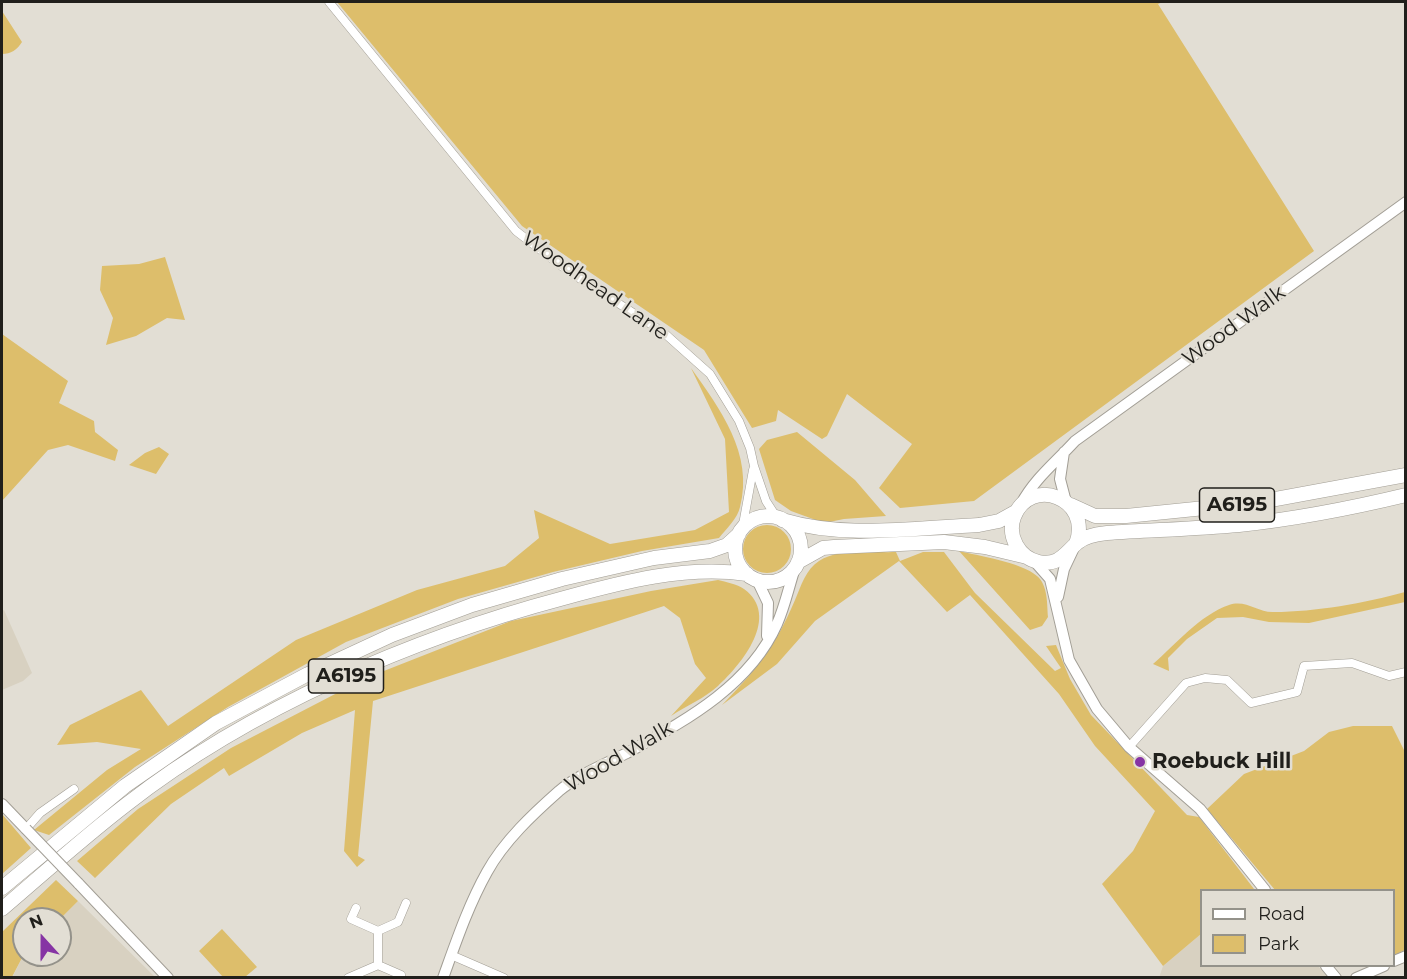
<!DOCTYPE html>
<style>
body{margin:0}
#map{position:relative;width:1407px;height:979px;overflow:hidden;background:#e2ded4;font-family:Montserrat,sans-serif}
canvas{display:block}
.frame{position:absolute;inset:0;border:3px solid #201f1b;pointer-events:none}
.legend{position:absolute;left:1200px;top:889px;width:195px;height:78px;box-sizing:border-box;background:#e2ded4;border:2px solid #94928a;margin:0;padding:8px 10px;list-style:none;font-size:18px;color:#201f1b}
.legend li{display:flex;align-items:center;gap:12px;height:30px}
.legend b{width:30px;border:2px solid #94928a}
.north{position:absolute;left:12px;top:907px;width:60px;height:60px;box-sizing:border-box;background:#e2ded4;border:2px solid #94928a;border-radius:50%;rotate:339deg;font-size:16px;font-weight:700;line-height:24px;text-align:center;color:#201f1b}
.north::after{content:'';display:block;margin:auto;width:21px;height:27px;background:#8634a4;clip-path:polygon(50% 0,100% 100%,50% 72%,0 100%)}
</style>
<div id="map">
<canvas width="1407" height="979"></canvas>
<div class="frame"></div>
<ul class="legend">
<li><b style="height:8px;background:#fff"></b>Road</li>
<li><b style="height:16px;background:#ddbe6b"></b>Park</li>
</ul>
<div class="north">N</div>
</div>
<script>
const ctx = document.querySelector('canvas').getContext('2d');
ctx.lineJoin = 'round';
function fillPath(path, color) {
  ctx.fillStyle = color;
  ctx.fill(path, 'evenodd');
}
function strokePath(path, color, width, dash) {
  ctx.strokeStyle = color;
  ctx.lineWidth = width;
  ctx.lineCap = dash ? 'butt' : 'round';
  ctx.setLineDash(dash || []);
  ctx.stroke(path);
}
function write(font, color, halo, rows, align = 'center') {
  ctx.font = font + ' Montserrat,sans-serif';
  ctx.lineWidth = 5;
  ctx.setLineDash([]);
  ctx.textBaseline = 'middle';
  ctx.strokeStyle = halo;
  ctx.fillStyle = color;
  for (const [text, x, y, turn = 0] of rows) {
    ctx.save();
    ctx.translate(x, y);
    ctx.rotate((+turn || 0) * Math.PI / 180);
    ctx.textAlign = isNaN(turn) ? turn : align;
    if (halo) ctx.strokeText(text, 0, 0);
    ctx.fillText(text, 0, 0);
    ctx.restore();
  }
}
fillPath(new Path2D(`
 M4 610 32 673 23 681 2 690V611Z
 M78 901 155 977 12 978 24 954 60 955V919Z
 M1201 934 1202 966H1318L1328 977 1159 978 1163 966Z`), '#d8d1c1');
fillPath(new Path2D(`
 M337 2H1163L1158 4 1314 251 974 501 900 508 879 488 912 444 847 394 827 436 822 439 778 410 776 421 752 428 704 350 522 226Z
 M2 11 22 42C17 50 11 54 2 54Z
 M165 257 185 320 167 318 136 336 106 345 113 318 100 290 102 266 139 264Z
 M2 334 68 381 59 403 94 421 95 432 118 450 115 461 68 445 48 450 2 501Z
 M691 368C720 409 754 454 740 507 738 518 726 529 719 538L642 551 553 572 458 599 346 642 228 707 135 767 49 835 34 830 107 770 141 749 97 742 57 745 70 725 141 690 168 726 296 640 417 590 505 566 539 538 534 510 610 544 695 530 729 512 725 439Z
 M797 432 855 480 886 516 844 519 824 523 791 511 775 500 759 449 767 440Z
 M159 447 169 454 156 474 129 465 145 453Z
 M743 549a24 24 0 1 1 48 0a24 24 0 1 1-48 0Z
 M959 551C979 556 1021 562 1037 576 1048 585 1047 604 1048 617L1042 626 1030 630Z
 M896 552 900 561 923 552H944L975 593 1055 671 1061 668 1046 646 1056 645 1070 679 1091 715 1187 815 1199 817 1254 889 1202 890 1201 934 1163 966 1102 884 1133 851 1155 811 1095 746 1059 694 970 595 947 612 899 561 815 621 777 664 722 705C758 668 775 647 795 600 801 586 806 569 819 561 839 548 872 553 896 552Z
 M718 580C726 582 737 584 744 589 781 616 742 664 718 686 705 698 686 706 671 716L706 678 695 664 680 618 664 606 373 701 358 856 365 860 357 867 344 851 355 710 302 733 229 776 224 768 171 804 95 878 77 861 138 809 231 748 366 678 511 621 651 591Z
 M1405 592V602L1309 623 1269 622 1243 617 1217 618 1187 639 1168 658 1169 671 1153 664C1176 644 1200 615 1229 605 1246 599 1258 613 1274 612 1315 612 1365 603 1405 592Z
 M1353 726H1392L1405 752V950L1394 955V890H1275L1207 809 1244 774 1304 751 1329 732Z
 M2 814 31 848 2 874Z
 M56 880 78 901 60 919H24V954L12 977H2V932Z
 M222 929 257 967 245 977H223L199 951Z`), '#ddbe6b');
const minor = new Path2D(`
 M329 2 516 231 568 271 663 332 710 374 739 421 750 448 754 466 766 501 777 518
 M742 530 753 470
 M1129 747 1186 683 1205 678 1227 680 1251 703 1297 692 1304 666 1352 663 1389 676 1406 672
 M26 829 40 813 74 789
 M356 908 351 919 378 931
 M451 955 504 978
 M378 965 401 975
 M348 978 378 965V931L398 922 406 903`);
const tertiary = new Path2D(`
 M1035 562 1050 579 1069 660 1097 709 1129 747 1200 809 1265 890
 M1058 597 1064 569 1073 550
 M2 804 26 829
 M78 883 168 978
 M1394 961 1406 956
 M1326 966 1336 978
 M1356 978 1384 966`);
const secondary = new Path2D(`
 M1064 452 1060 479 1066 502
 M1021 504C1035 478 1056 462 1075 441L1406 202
 M757 580 768 603 767 636
 M443 978C456 942 468 906 487 872 504 841 533 814 559 791 578 775 605 764 627 753 684 721 749 687 777 624 785 606 789 586 795 568`);
const trunk = new Path2D(`
 M1071 505 1095 516H1126L1254 503 1406 475
 M735 549a33 33 0 1 1 66 0a33 33 0 1 1-66 0Z
 M782 520C846 539 913 528 979 525L999 521 1017 511
 M1076 544C1093 498 1030 475 1014 517 1007 536 1019 558 1039 562 1059 566 1065 553 1077 543 1085 536 1097 534 1107 533 1151 530 1196 529 1239 525 1295 519 1352 508 1406 495
 M798 562 823 548 834 547 944 542 985 547 1027 557
 M2 888 125 786 216 723 308 674 392 635 472 605 562 579 654 558 710 551 727 545 739 534
 M2 909C43 874 84 837 127 804 250 708 413 638 564 598 622 582 686 565 747 574`);
strokePath(minor, '#a29e95', 9);
strokePath(tertiary, '#a29e95', 12);
strokePath(secondary, '#a29e95', 12);
strokePath(trunk, '#a29e95', 15);
strokePath(minor, '#fff', 8);
strokePath(tertiary, '#fff', 10);
strokePath(secondary, '#fff', 10);
strokePath(trunk, '#fff', 14);
const tertiaryBridge = new Path2D(`
 M26 829 78 883`);
strokePath(tertiaryBridge, '#a29e95', 12, []);
strokePath(tertiaryBridge, '#fff', 10);
for (const [x, y, r, color] of [
 [1140,762,6,"#8634a4"]
]) {
  const dot = new Path2D();
  dot.arc(x, y, r, 0, 2 * Math.PI);
  ctx.fillStyle = color;
  ctx.fill(dot);
  strokePath(dot, '#e2ded4', 2);
}
for (const [x, y, w] of [
 [1237,505,75],
 [346,676,75]
]) {
  const box = new Path2D();
  box.roundRect(x - w / 2, y - 17, w, 34, 4.5);
  ctx.fillStyle = '#e2ded4';
  ctx.fill(box);
  strokePath(box, '#201f1b', 1.5);
}
write('bold 20px', '#201f1b', null, [
 ["A6195",1237,505],
 ["A6195",346,676]
]);
write('21px', '#201f1b', '#e2ded4', [
 ["Woodhead Lane",595,286,35],
 ["Wood Walk",1234,326,-36],
 ["Wood Walk",619,757,-30]
]);
write('bold 21px', '#201f1b', '#e2ded4', [
 ["Roebuck Hill",1152,762]
], 'left');
</script>
